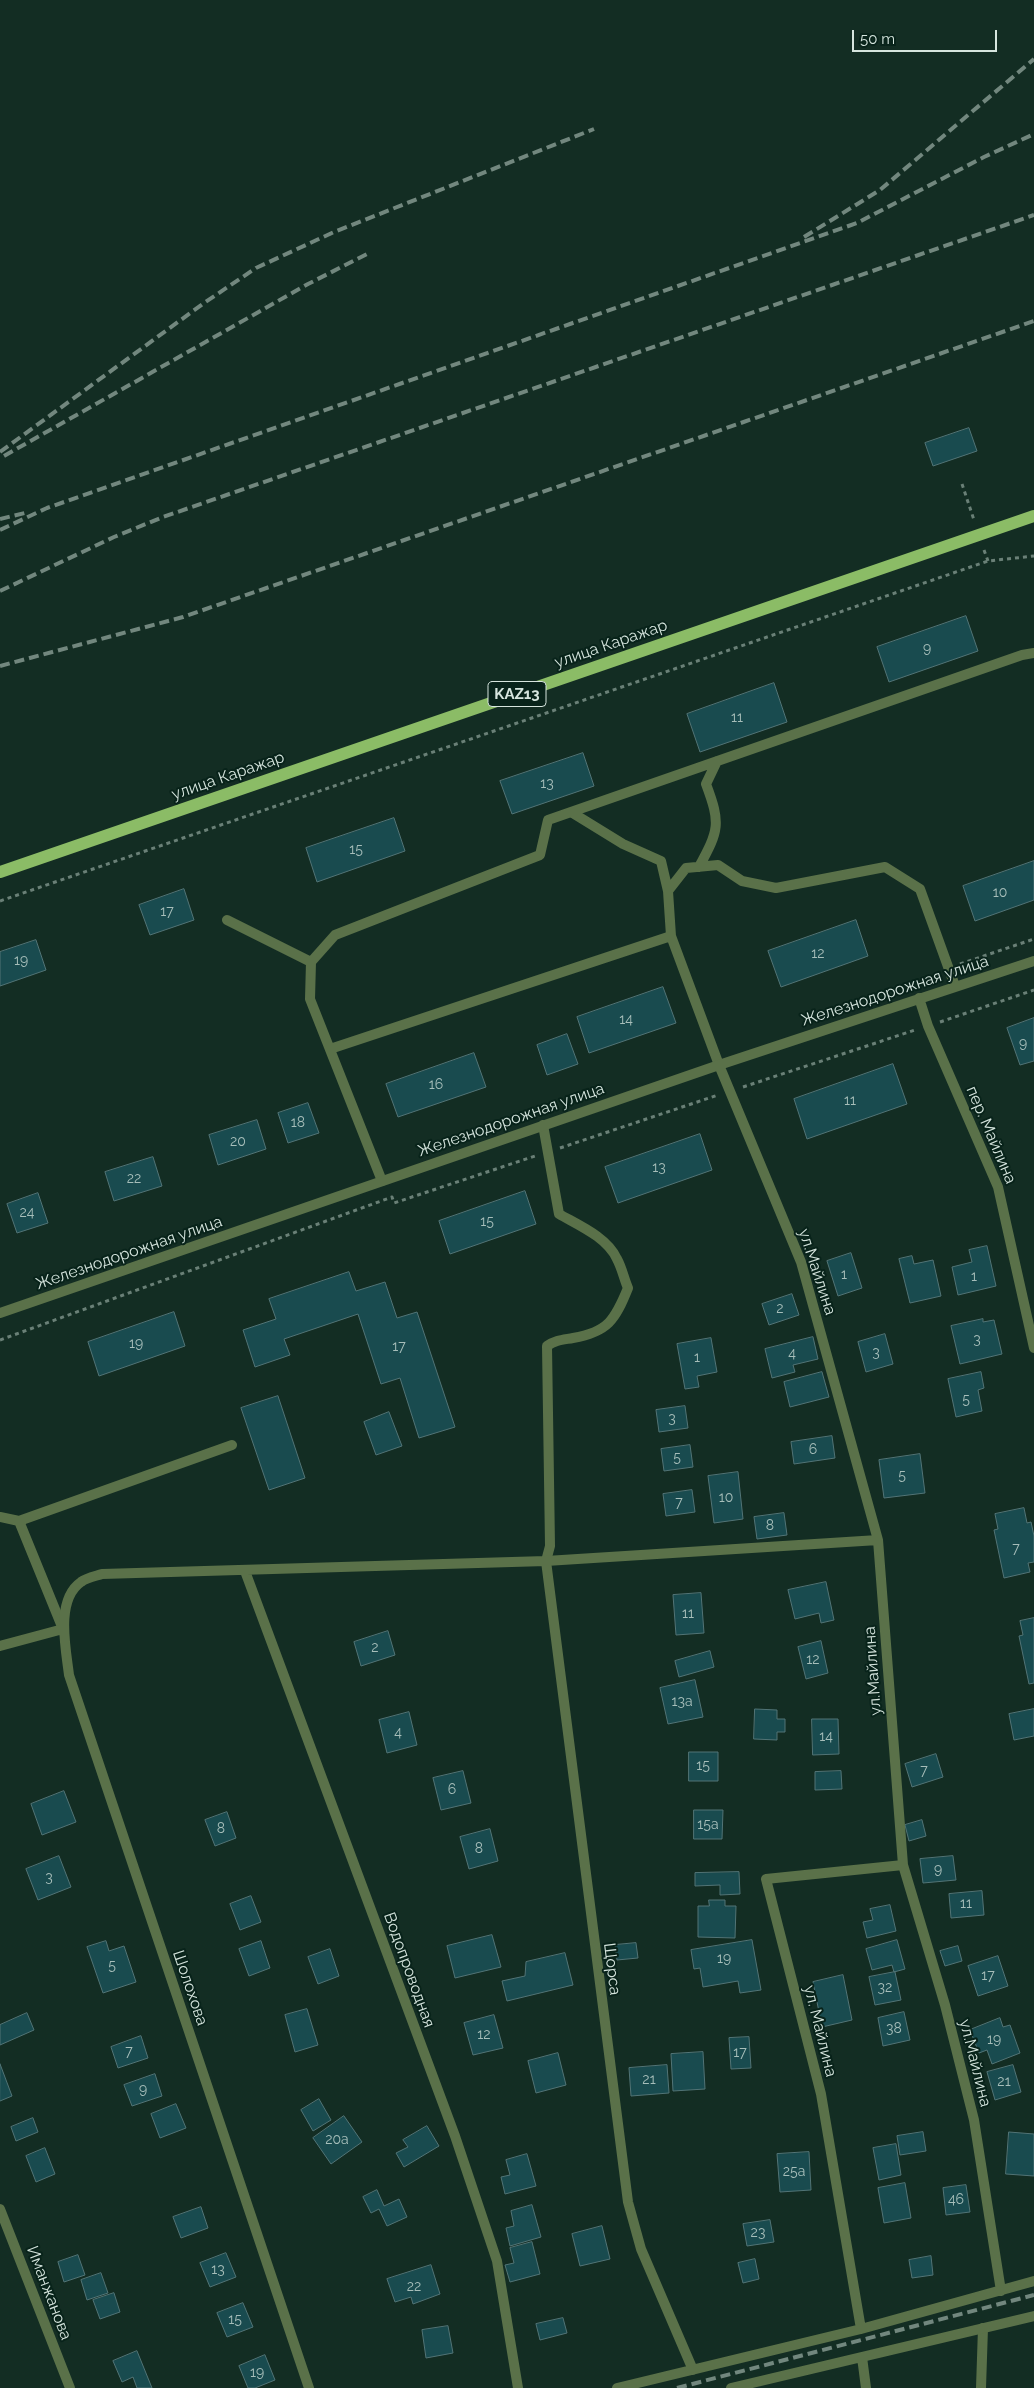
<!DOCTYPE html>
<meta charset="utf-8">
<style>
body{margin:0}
#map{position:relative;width:1034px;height:2388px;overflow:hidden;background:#132d23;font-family:Raleway,sans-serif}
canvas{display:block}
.scale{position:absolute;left:852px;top:30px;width:145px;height:22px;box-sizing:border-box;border:2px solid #d6e5de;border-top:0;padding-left:6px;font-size:15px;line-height:18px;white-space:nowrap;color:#d6e5de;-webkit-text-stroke:4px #08231a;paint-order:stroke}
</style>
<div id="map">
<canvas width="1034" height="2388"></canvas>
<div class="scale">50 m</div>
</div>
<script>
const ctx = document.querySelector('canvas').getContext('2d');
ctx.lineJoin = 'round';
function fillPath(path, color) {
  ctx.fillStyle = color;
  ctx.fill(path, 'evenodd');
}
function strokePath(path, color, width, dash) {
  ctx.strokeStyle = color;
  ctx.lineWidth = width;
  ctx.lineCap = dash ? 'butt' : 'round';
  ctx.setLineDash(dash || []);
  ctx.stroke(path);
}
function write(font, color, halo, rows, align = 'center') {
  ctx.font = font + ' Raleway,sans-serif';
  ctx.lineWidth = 4;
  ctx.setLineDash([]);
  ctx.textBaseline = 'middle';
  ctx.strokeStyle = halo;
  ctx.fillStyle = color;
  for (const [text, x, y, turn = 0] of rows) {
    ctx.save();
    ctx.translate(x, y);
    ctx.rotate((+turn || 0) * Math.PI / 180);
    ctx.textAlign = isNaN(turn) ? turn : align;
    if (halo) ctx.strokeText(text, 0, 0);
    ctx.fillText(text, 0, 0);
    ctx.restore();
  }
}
const building = new Path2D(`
 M969 428 977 451 933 466 925 443Z
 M966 616 978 651 889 682 877 647Z
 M774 683 787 722 700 752 687 714Z
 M583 753 594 786 512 814 500 781Z
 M394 818 405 851 317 882 306 848Z
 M1034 861V900L975 921 963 886Z
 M184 889 194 920 150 935 139 905Z
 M856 920 868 956 781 987 768 951Z
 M36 940 46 970 0 986V952Z
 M663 987 676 1023 589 1053 577 1017Z
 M1034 1018V1061L1020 1065 1007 1028Z
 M567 1034 578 1064 547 1075 537 1045Z
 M474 1053 486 1087 398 1117 386 1084Z
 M893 1064 907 1104 807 1139 794 1099Z
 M308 1103 319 1133 288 1143 278 1113Z
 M257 1120 266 1149 218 1165 209 1135Z
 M700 1134 712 1170 618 1203 605 1167Z
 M153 1157 162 1186 114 1201 105 1172Z
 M525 1191 536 1224 450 1254 439 1221Z
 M38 1193 48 1223 17 1233 7 1204Z
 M987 1246 996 1286 958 1295 952 1267 972 1262 969 1250Z
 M851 1253 862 1288 838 1296 827 1261Z
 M912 1256 914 1264 933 1260 941 1296 910 1303 899 1259Z
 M349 1272 356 1291 385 1282 397 1318 417 1312 455 1427 419 1438 400 1378 381 1384 358 1314 284 1339 290 1355 255 1367 243 1330 276 1319 269 1299Z
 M792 1294 799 1315 769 1325 762 1304Z
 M174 1312 185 1346 99 1376 88 1342Z
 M983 1319V1322L994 1320 1002 1354 960 1364 951 1326Z
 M885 1334 893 1364 866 1372 858 1342Z
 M813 1337 818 1359 793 1365 795 1372 772 1378 765 1349Z
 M711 1338 717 1372 697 1376 699 1387 685 1389 677 1344Z
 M822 1372 829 1397 790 1407 784 1382Z
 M981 1372 984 1388 978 1390 982 1411 956 1417 948 1379Z
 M278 1396 305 1478 269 1490 241 1408Z
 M685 1406 688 1428 659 1432 656 1410Z
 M389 1412 402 1446 376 1455 364 1422Z
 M832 1436 835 1458 794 1464 791 1442Z
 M690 1445 693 1467 664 1471 661 1449Z
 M920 1454 925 1493 884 1498 879 1460Z
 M738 1472 743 1519 714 1523 708 1476Z
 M692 1490 695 1512 666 1516 663 1494Z
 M1024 1508 1027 1523 1031 1522 1034 1536V1562L1028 1563 1030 1572 1004 1578 994 1530 998 1529 995 1514Z
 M784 1513 787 1535 757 1539 754 1517Z
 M826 1582 834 1620 821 1623 819 1613 795 1619 788 1590Z
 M701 1593 704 1633 676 1635 673 1595Z
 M1034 1618V1683L1029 1684 1019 1636 1023 1635 1020 1621Z
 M388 1631 395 1655 361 1666 354 1642Z
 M821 1641 828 1673 806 1679 798 1647Z
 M710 1651 714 1667 679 1677 675 1661Z
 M695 1680 703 1717 668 1724 660 1688Z
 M755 1709 777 1710V1719H785V1732H777V1740L754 1739Z
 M1034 1709V1736L1014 1740 1009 1714Z
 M409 1712 417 1745 387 1753 379 1720Z
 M812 1719H838L839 1754 813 1755Z
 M689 1752H718V1781H689Z
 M936 1754 943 1777 912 1787 905 1764Z
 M463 1771 471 1803 441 1810 433 1778Z
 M841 1771 842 1789 815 1790V1772Z
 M64 1791 76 1822 42 1835 31 1804Z
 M694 1810H723L722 1839H694Z
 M227 1812 236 1838 215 1846 205 1820Z
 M922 1820 926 1836 909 1841 905 1825Z
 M490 1829 498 1861 469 1869 460 1837Z
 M59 1856 71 1887 38 1900 26 1869Z
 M953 1856 956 1880 923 1883 920 1859Z
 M739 1872 740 1894 720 1895V1885L695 1886V1873Z
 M982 1891 984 1915 951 1918 949 1894Z
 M251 1896 261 1922 240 1930 230 1904Z
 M709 1900H725V1906H736L735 1938 698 1937V1906H709Z
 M890 1905 896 1931 867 1938 863 1922 873 1920 870 1909Z
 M492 1935 501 1967 455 1978 447 1946Z
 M752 1940 761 1990 740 1993 738 1981 703 1987 700 1968 694 1969 691 1950Z
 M897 1940 905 1969 894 1972 892 1965 872 1970 866 1949Z
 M106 1941 109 1951 124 1946 136 1982 103 1993 87 1947Z
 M261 1941 270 1968 249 1976 239 1949Z
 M636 1943 638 1958 617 1960 615 1945Z
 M958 1946 962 1961 945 1966 940 1951Z
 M330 1949 339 1976 318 1984 308 1957Z
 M565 1953 573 1985 507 2001 502 1981 525 1976 526 1962Z
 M998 1956 1008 1986 978 1996 968 1966Z
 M895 1972 901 2000 875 2005 869 1977Z
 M843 1975 852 2020 822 2027 813 1982Z
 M307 2009 318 2045 295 2052 285 2015Z
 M904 2012 910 2040 883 2046 878 2018Z
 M27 2013 34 2030 0 2045V2025Z
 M494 2015 503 2048 473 2055 464 2023Z
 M1000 2018 1003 2027 1010 2025 1020 2053 992 2064 987 2050 979 2053 970 2030Z
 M141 2036 148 2058 118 2068 111 2047Z
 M749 2037 751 2068 731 2069 729 2038Z
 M703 2052 705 2089 673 2091 671 2054Z
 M558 2053 566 2085 536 2093 528 2061Z
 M0 2064 12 2096 0 2101Z
 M667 2065 669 2093 631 2096 629 2068Z
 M1013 2065 1021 2092 995 2100 987 2072Z
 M155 2074 162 2096 132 2106 124 2085Z
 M319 2099 331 2120 313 2131 301 2110Z
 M176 2104 186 2128 160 2138 151 2114Z
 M344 2116 362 2142 331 2164 313 2138Z
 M33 2118 38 2132 16 2141 11 2127Z
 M427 2126 439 2146 404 2167 396 2153 408 2147 403 2140Z
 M923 2132 926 2151 900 2155 897 2136Z
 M1009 2132 1034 2134V2176L1006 2174Z
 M896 2144 901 2175 879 2180 873 2148Z
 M45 2148 55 2174 36 2182 26 2156Z
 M809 2152 811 2190 780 2192 777 2154Z
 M527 2154 536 2186 505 2194 501 2177 510 2175 506 2160Z
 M905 2183 911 2218 884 2223 878 2188Z
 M966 2185 970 2212 946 2215 943 2188Z
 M377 2190 384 2206 399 2199 407 2217 387 2226 379 2209 371 2213 363 2197Z
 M532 2205 541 2237 510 2246 506 2228 514 2226 511 2211Z
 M201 2207 208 2228 181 2238 173 2217Z
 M770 2220 774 2242 747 2246 743 2224Z
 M602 2226 610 2259 580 2266 572 2234Z
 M532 2242 540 2274 510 2282 505 2265 514 2263 510 2248Z
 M226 2253 236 2277 210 2287 200 2263Z
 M78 2255 85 2275 64 2282 58 2262Z
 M931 2256 933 2275 912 2278 909 2260Z
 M755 2259 759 2279 743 2283 738 2263Z
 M431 2265 440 2294 413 2304 411 2297 395 2302 387 2279Z
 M101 2273 108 2293 87 2300 81 2280Z
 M114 2293 120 2312 100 2319 93 2300Z
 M243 2303 253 2327 227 2337 217 2313Z
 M563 2318 567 2333 540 2340 536 2324Z
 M448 2326 453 2353 426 2358 422 2330Z
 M137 2351 152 2388H137L133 2377 122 2382 113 2361Z
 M265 2355 275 2380 255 2388H248L239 2366Z`);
fillPath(building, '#194b4f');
strokePath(building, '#527476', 1);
strokePath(new Path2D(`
 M962 484 974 520
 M984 550 988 561
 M0 901 988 561 1034 556
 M960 964 1034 939
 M940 1022 1034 990
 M743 1087 915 1030
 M560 1148 718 1095
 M0 1340 392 1197 394 1203 535 1156`), '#6a8077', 3, [4, 4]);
strokePath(new Path2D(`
 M571 812 623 844 661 861 668 891
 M699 867C719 830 721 824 706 784L717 761
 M227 920 311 962
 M330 1049 671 936
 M719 1065 671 936 668 891 686 868 718 865 742 881 776 888 885 867 920 889 955 986
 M543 1125 559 1214C578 1225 607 1237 617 1259 622 1268 624 1279 628 1288 615 1320 608 1332 573 1338 562 1340 556 1340 547 1346L550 1546 546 1561
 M382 1181 310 999 311 962 335 935 540 855 548 820 1022 655 1034 653
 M0 1517 19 1521 63 1629
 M19 1521 232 1445
 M981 2388 983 2328`), '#5a7149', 10);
strokePath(new Path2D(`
 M919 998 928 1026 998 1187 1034 1348
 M719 1065 801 1262 878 1540 903 1865 945 2005 974 2120 1001 2291
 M0 1313 719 1065 1034 961
 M546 1561 628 2202 641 2249 693 2370
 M245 1571 455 2136 497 2261 518 2388
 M0 1646 63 1629
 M0 2209 70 2388
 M861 2329 821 2094 766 1879 903 1865
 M862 2357 866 2388
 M309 2388 69 1675C66 1649 55 1600 81 1582 86 1578 96 1576 102 1574L546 1561 878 1540
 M617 2388 861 2329 1034 2281
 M731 2388 1034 2316`), '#5a7149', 10);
strokePath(new Path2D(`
 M0 872 1034 516`), '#8bbc66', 12);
strokePath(new Path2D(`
 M804 237 880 190 1034 59
 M0 452 204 303 256 268 334 232 594 129
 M4 456 308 284 371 252
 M0 519 25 513
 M0 530 47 508 857 223 984 157 1034 134
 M0 591 114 537 163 517 1034 215
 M0 666 183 617 1034 321
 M677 2388 1034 2295`), '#72877e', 4, [10, 5]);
write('14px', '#a7beba', null, [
 ["9",927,649],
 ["11",737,718],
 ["13",547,784],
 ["15",356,850],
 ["10",1000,893],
 ["17",167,912],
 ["12",818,954],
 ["19",21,961],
 ["14",626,1020],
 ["9",1023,1044],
 ["16",436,1085],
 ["11",850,1101],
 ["18",298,1123],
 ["20",238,1142],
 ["13",659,1168],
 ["22",134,1179],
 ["24",27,1213],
 ["15",487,1222],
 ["1",844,1275],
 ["1",974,1277],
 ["2",780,1309],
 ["3",977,1340],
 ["19",136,1344],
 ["17",399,1347],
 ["3",876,1353],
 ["4",792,1354],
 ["1",697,1358],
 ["5",966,1400],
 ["3",672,1419],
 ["6",813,1450],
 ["5",677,1458],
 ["5",902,1476],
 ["10",726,1498],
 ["7",679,1503],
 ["8",770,1526],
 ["7",1016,1549],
 ["11",688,1614],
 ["2",375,1648],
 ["12",813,1660],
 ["13а",682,1702],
 ["4",398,1733],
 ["14",826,1737],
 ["15",703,1766],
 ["7",924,1771],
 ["6",452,1790],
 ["15а",708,1825],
 ["8",221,1829],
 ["8",479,1849],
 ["9",938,1870],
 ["3",49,1878],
 ["11",966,1904],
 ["19",724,1959],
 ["5",112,1966],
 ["17",988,1976],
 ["32",885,1988],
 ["38",894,2029],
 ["12",484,2035],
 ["19",994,2040],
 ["7",129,2052],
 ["17",740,2053],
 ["21",649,2080],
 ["21",1004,2082],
 ["9",143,2090],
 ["20а",337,2140],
 ["25а",794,2172],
 ["46",956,2200],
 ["23",758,2233],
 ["13",218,2270],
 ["22",414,2287],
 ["15",235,2320],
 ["19",257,2373]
]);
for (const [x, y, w] of [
 [517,694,58]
]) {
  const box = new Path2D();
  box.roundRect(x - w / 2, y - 12.5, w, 25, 4);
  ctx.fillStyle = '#08231a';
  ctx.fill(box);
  strokePath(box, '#d6e5de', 1);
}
write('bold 15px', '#d6e5de', null, [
 ["KAZ13",517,694]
]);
write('16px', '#d6e5de', '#08231a', [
 ["улица Каражар",611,644,-19],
 ["улица Каражар",228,776,-19],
 ["Железнодорожная улица",895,991,-18],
 ["Железнодорожная улица",511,1120,-19],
 ["пер. Майлина",991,1135,67],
 ["Железнодорожная улица",129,1253,-19],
 ["ул.Майлина",817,1272,72],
 ["ул.Майлина",873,1671,-94],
 ["Щорса",612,1969,83],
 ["Водопроводная",409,1970,70],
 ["Шолохова",190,1988,71],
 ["ул. Майлина",820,2031,76],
 ["ул.Майлина",975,2063,76],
 ["Иманжанова",49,2293,69]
]);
</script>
